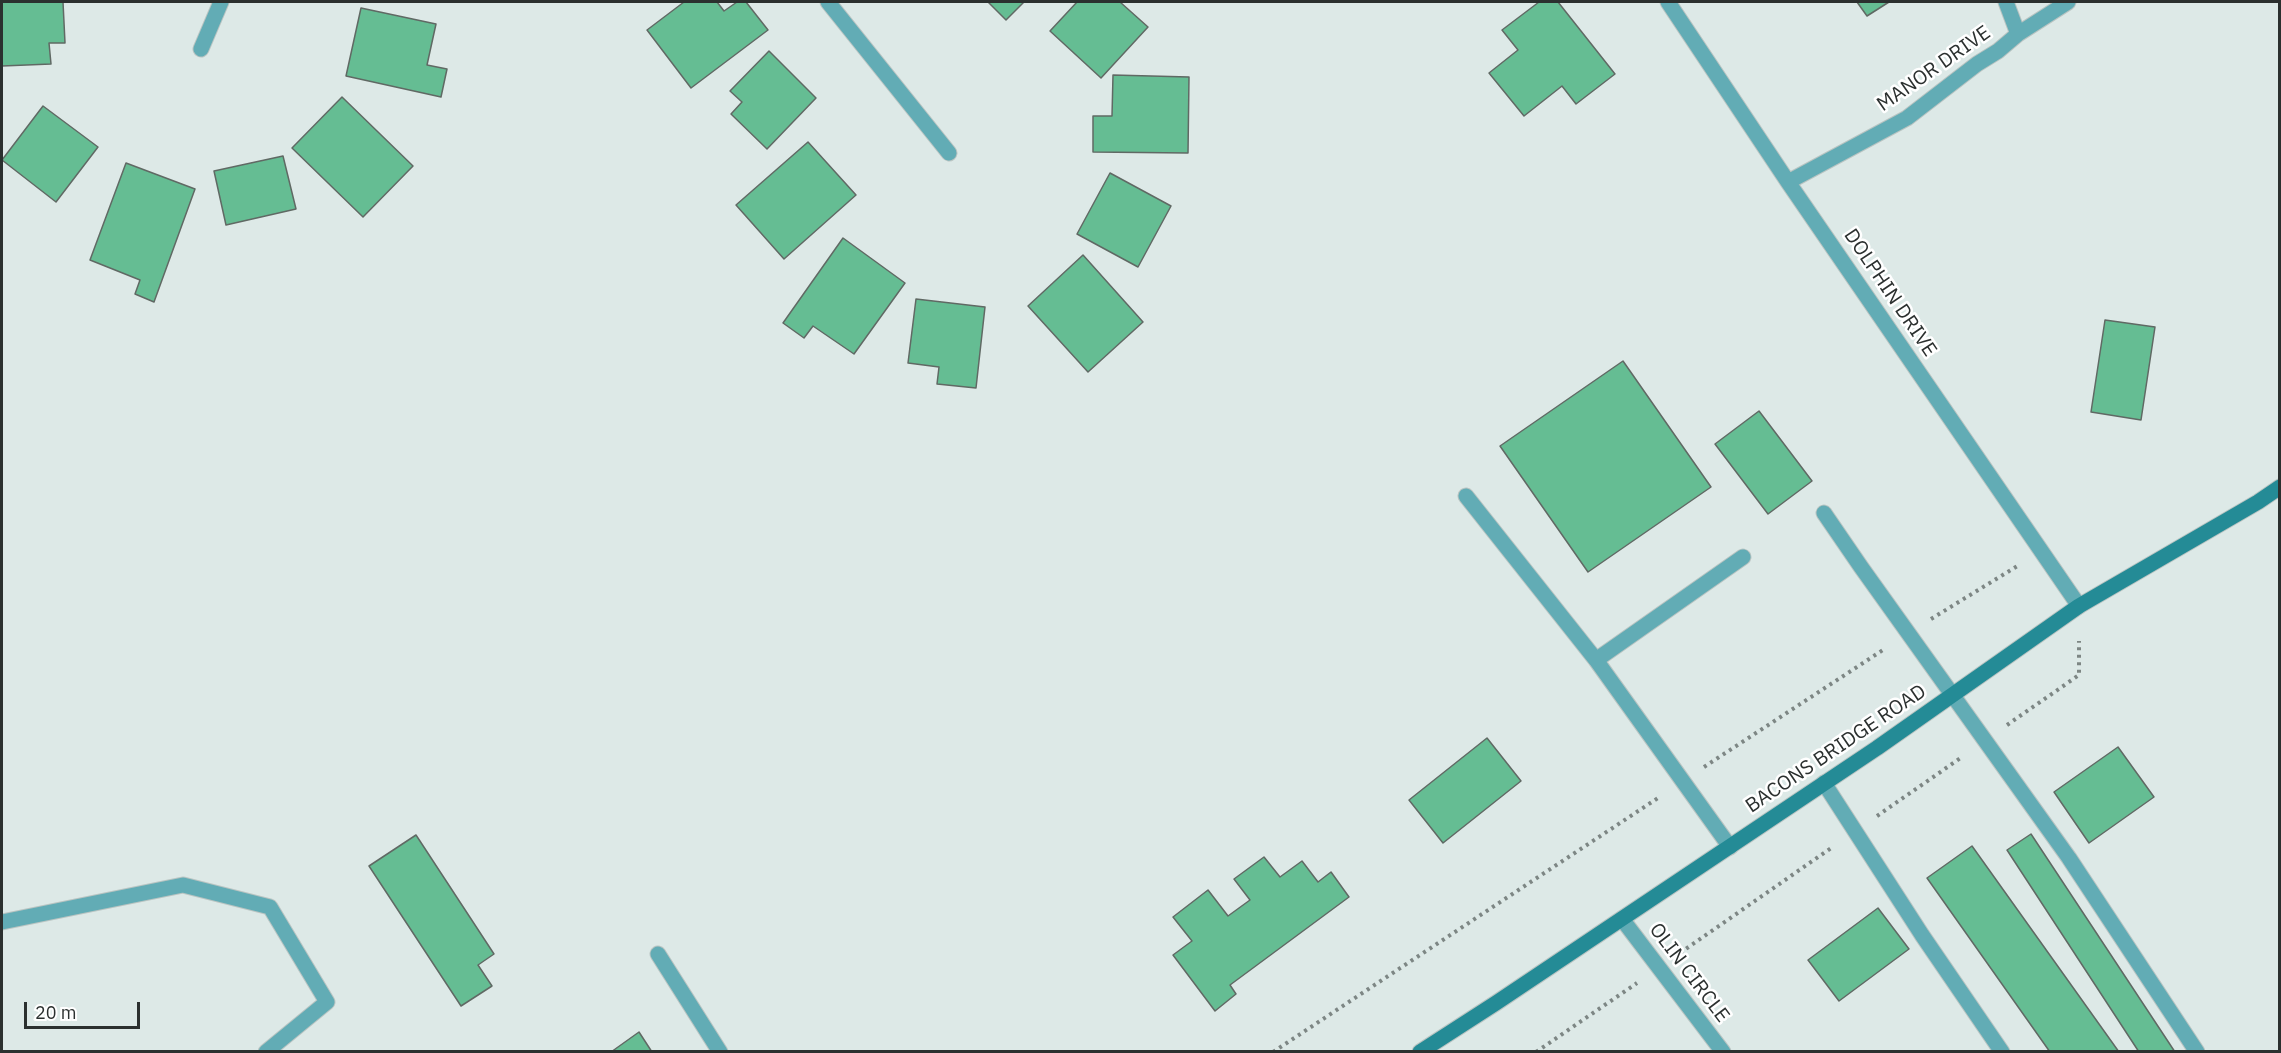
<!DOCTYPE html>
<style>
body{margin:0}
#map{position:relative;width:2281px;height:1053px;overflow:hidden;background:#dde9e7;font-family:"IBM Plex Sans",sans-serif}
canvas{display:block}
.frame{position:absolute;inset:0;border:3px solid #2b302f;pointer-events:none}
.scale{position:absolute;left:24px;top:1002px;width:116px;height:27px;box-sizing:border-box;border:3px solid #2b302f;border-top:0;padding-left:8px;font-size:18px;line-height:21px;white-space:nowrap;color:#2b302f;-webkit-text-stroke:4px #fff;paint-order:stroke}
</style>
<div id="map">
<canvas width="2281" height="1053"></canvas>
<div class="frame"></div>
<div class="scale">20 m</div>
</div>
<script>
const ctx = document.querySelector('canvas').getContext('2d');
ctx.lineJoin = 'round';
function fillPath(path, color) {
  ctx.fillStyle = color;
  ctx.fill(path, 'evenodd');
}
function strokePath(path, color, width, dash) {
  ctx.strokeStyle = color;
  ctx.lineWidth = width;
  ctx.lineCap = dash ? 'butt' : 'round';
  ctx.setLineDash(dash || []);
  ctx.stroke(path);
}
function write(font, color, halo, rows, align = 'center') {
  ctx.font = font + ' "IBM Plex Sans",sans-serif';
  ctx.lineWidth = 5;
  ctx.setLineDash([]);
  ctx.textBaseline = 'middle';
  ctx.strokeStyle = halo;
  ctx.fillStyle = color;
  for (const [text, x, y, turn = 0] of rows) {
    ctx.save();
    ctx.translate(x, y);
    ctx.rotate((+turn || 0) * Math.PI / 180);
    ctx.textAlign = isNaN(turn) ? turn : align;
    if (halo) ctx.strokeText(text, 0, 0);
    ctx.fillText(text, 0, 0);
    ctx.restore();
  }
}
const building = new Path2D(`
 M2 2H63L65 43H49L51 64 2 66Z
 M684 2H717L724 11 737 2H746L768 30 691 88 647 30Z
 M988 2H1024L1006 20Z
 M1077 2H1120L1148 27 1101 78 1050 31Z
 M1539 2H1558L1615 74 1576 104 1562 86 1524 116 1489 73 1518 50 1502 30Z
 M1857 2H1889L1867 16Z
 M361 8 436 24 427 65 447 69 441 97 346 76Z
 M769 51 816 98 767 149 731 114 742 102 730 91Z
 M1113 75 1189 77 1188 153 1093 152V116H1112Z
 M342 97 413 166 363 217 292 148Z
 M43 106 98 147 56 202 2 160Z
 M808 142 856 195 784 259 736 205Z
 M283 156 296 209 226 225 214 171Z
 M126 163 195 189 154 302 135 294 140 280 90 260Z
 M1110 173 1171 206 1138 267 1077 234Z
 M843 238 905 283 854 354 813 326 804 338 783 323Z
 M1083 255 1143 322 1088 372 1028 306Z
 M916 299 985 307 976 388 937 384 939 367 908 363Z
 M2105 320 2155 327 2141 420 2091 412Z
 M1623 361 1711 487 1588 572 1500 446Z
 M1759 411 1812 481 1768 514 1715 444Z
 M1487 738 1521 781 1443 843 1409 800Z
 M2118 747 2154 797 2089 843 2054 792Z
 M2031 834 2175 1052H2139L2007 850Z
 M416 835 494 954 478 965 492 986 461 1006 369 866Z
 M1972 846 2119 1052H2050L1927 878Z
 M1264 857 1280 877 1302 861 1318 882 1331 872 1349 897 1230 985 1236 994 1215 1011 1173 955 1192 941 1173 917 1208 890 1228 916 1250 900 1234 879Z
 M1878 908 1909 949 1839 1001 1808 960Z
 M639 1032 652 1052H611Z`);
fillPath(building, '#65bd93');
strokePath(building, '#606964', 1.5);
const service = new Path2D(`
 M1466 496 1596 660
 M1824 513 1861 567 2069 858 2197 1052
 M1824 783 1922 935 2002 1052
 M1730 847 1596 660 1743 557
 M2 922 183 885 270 907 327 1002 266 1052
 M658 954 720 1052`);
const minor = new Path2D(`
 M828 2 949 153
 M1668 2 1788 182 2079 606
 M2006 2 2018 34
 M201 49 221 2
 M1788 182 1907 118 1977 64 1998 51 2018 34 2068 2
 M1622 919 1723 1052`);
const secondary = new Path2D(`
 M1420 1052 1496 1003 1877 748 2079 606 2258 502 2280 487`);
strokePath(service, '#b9c4c2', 17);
strokePath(minor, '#b9c4c2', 17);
strokePath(secondary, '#b9c4c2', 17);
strokePath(new Path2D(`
 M1931 619 2019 565
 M2007 725 2079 675V641
 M1704 767 1886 648
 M1877 816 1962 757
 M1680 953 1834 846
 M1273 1052 1661 796
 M1536 1052 1637 983`), '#7d8684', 4, [3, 4.5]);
strokePath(service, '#62acb5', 15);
strokePath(minor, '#62acb5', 15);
strokePath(secondary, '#248b96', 15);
write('20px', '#2b302f', '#fff', [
 ["MANOR DRIVE",1934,69,-35],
 ["DOLPHIN DRIVE",1890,293,56],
 ["BACONS BRIDGE ROAD",1836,749,-34],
 ["OLIN CIRCLE",1689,973,53]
]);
</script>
